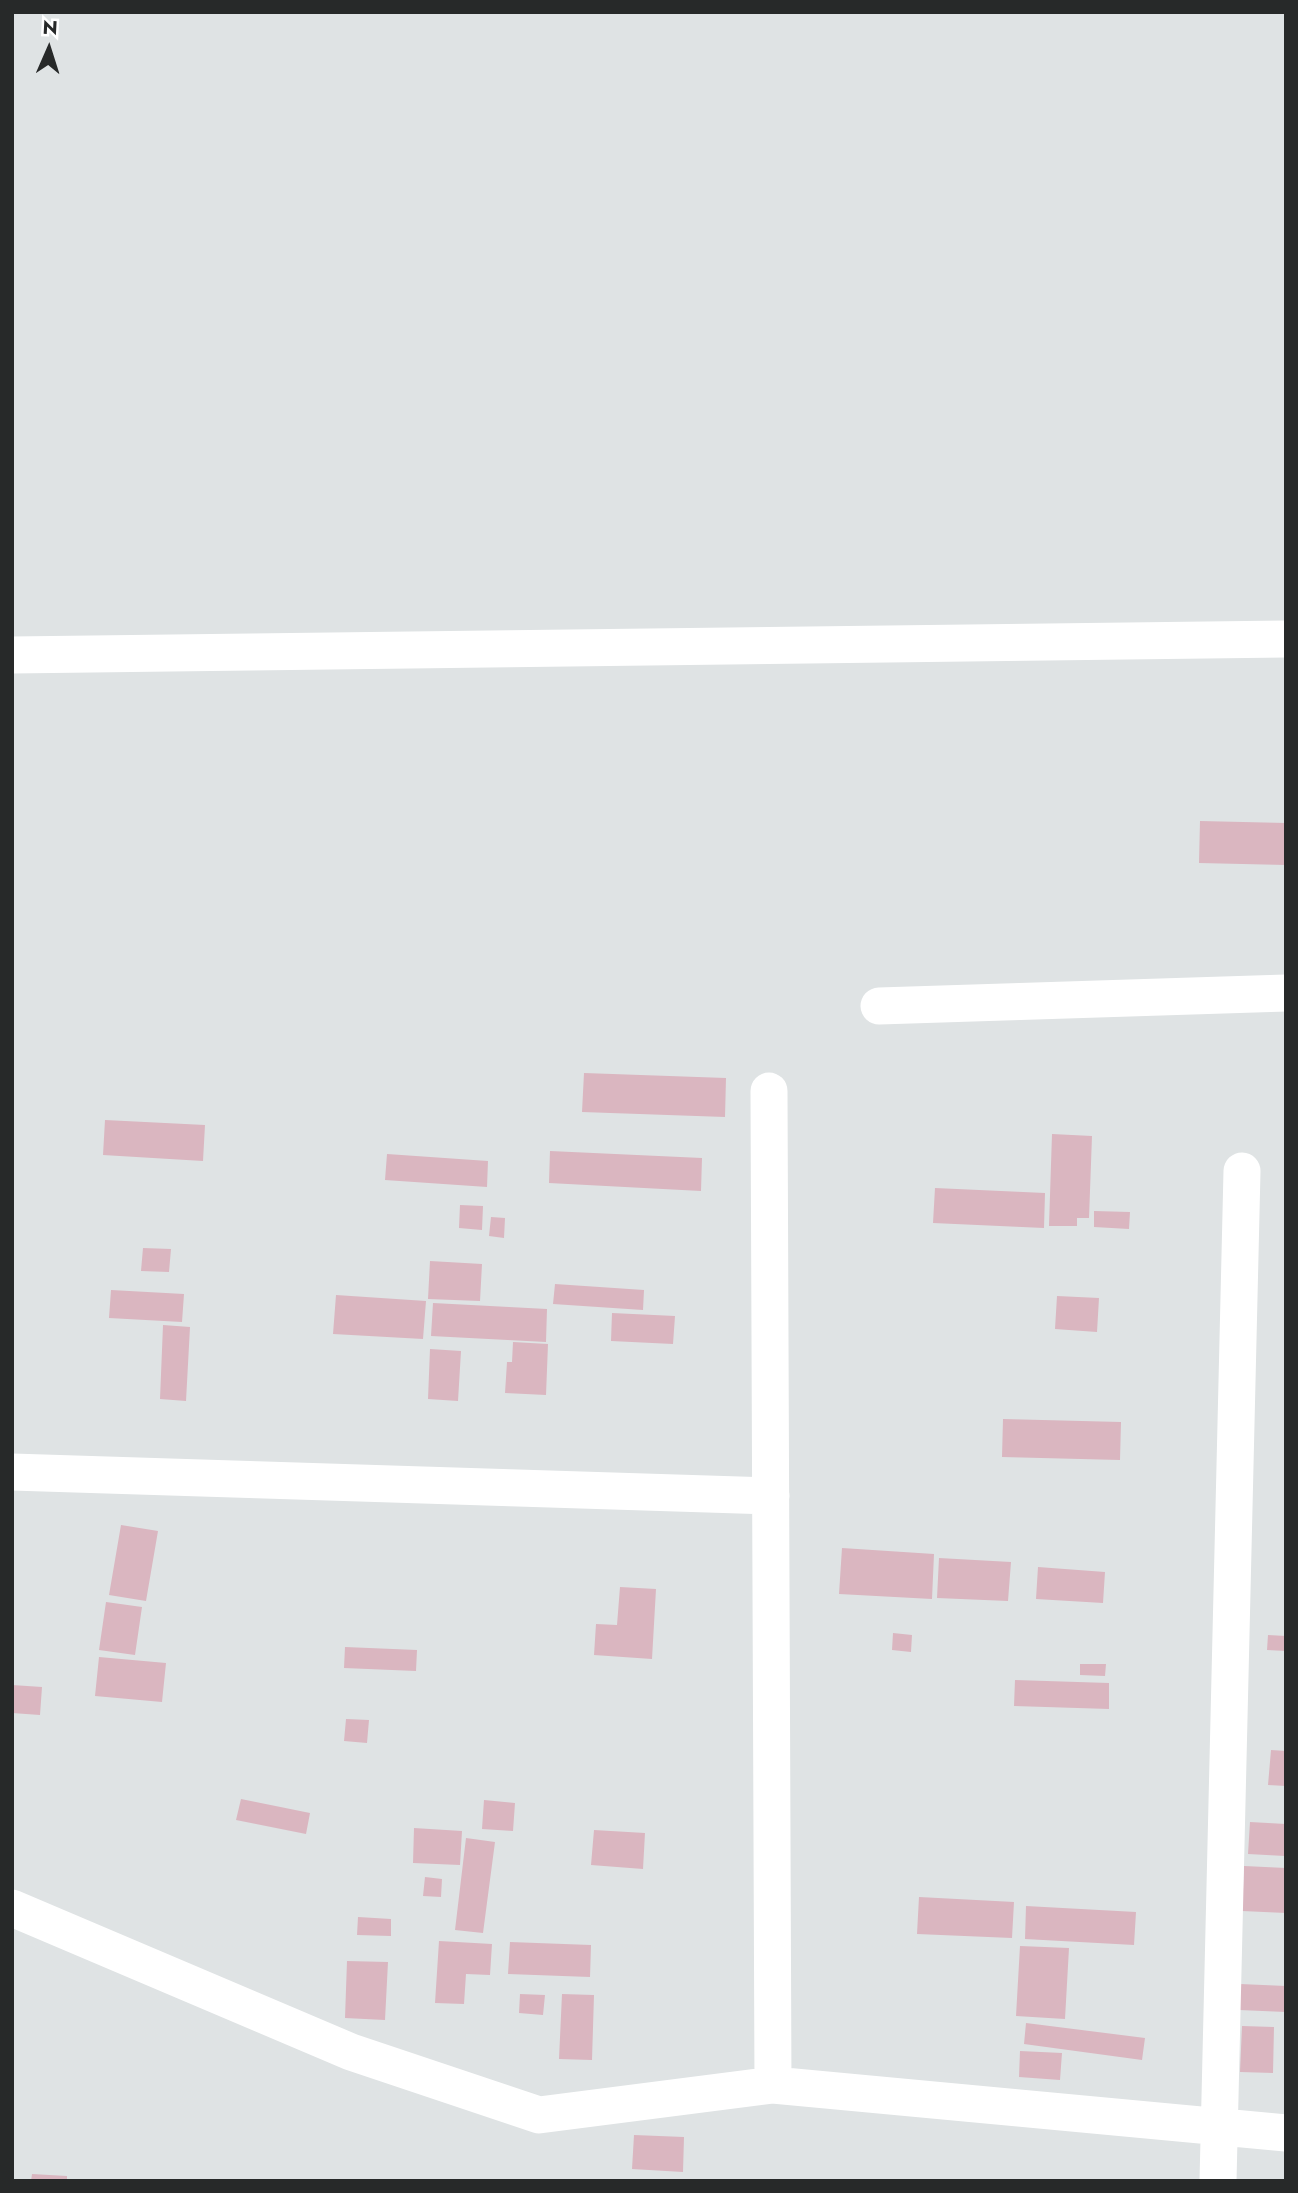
<!DOCTYPE html>
<style>
body{margin:0}
#map{position:relative;width:1298px;height:2193px;overflow:hidden;background:#dfe3e4;font-family:Jost,sans-serif}
canvas{display:block}
.frame{position:absolute;inset:0;border:14px solid #272929;pointer-events:none}
.north{position:absolute;left:14px;top:14px;width:70px;height:70px;-webkit-text-stroke:5px #fff;paint-order:stroke;rotate:3deg;font-size:19px;font-weight:700;line-height:28px;text-align:center;color:#272929}
.north::after{content:'';display:block;margin:auto;width:24px;height:32px;background:#272929;clip-path:polygon(50% 0,100% 100%,50% 72%,0 100%)}
</style>
<div id="map">
<canvas width="1298" height="2193"></canvas>
<div class="frame"></div>
<div class="north">N</div>
</div>
<script>
const ctx = document.querySelector('canvas').getContext('2d');
ctx.lineJoin = 'round';
function fillPath(path, color) {
  ctx.fillStyle = color;
  ctx.fill(path, 'evenodd');
}
function strokePath(path, color, width, dash) {
  ctx.strokeStyle = color;
  ctx.lineWidth = width;
  ctx.lineCap = dash ? 'butt' : 'round';
  ctx.setLineDash(dash || []);
  ctx.stroke(path);
}
fillPath(new Path2D(`
 M1200 821 1286 823V865L1199 863Z
 M584 1073 726 1078 725 1117 582 1112Z
 M105 1120 205 1125 203 1161 103 1155Z
 M1052 1134 1092 1136 1089 1218H1077V1226H1049Z
 M550 1151 702 1158 701 1191 549 1183Z
 M387 1154 488 1161 487 1187 385 1180Z
 M935 1188 1045 1193 1044 1228 933 1223Z
 M460 1205 483 1206 482 1230 459 1228Z
 M1094 1211 1130 1212 1129 1229 1094 1227Z
 M491 1217 505 1218 504 1238 489 1236Z
 M143 1248 171 1249 169 1272 141 1271Z
 M430 1261 482 1264 480 1301 428 1299Z
 M555 1284 644 1290 643 1310 553 1304Z
 M111 1290 184 1294 182 1322 109 1318Z
 M336 1295 426 1301 423 1339 333 1334Z
 M1057 1296 1099 1298 1097 1332 1055 1329Z
 M433 1303 547 1309 546 1342 431 1336Z
 M612 1313 675 1316 673 1344 611 1341Z
 M163 1325 190 1327 186 1401 160 1399Z
 M513 1342 548 1344 546 1395 505 1393 507 1362H512Z
 M430 1349 461 1351 458 1401 428 1399Z
 M1003 1419 1121 1422 1120 1460 1002 1457Z
 M121 1525 158 1531 146 1601 109 1595Z
 M842 1548 934 1554 932 1599 839 1594Z
 M939 1558 1011 1562 1008 1601 937 1598Z
 M1038 1567 1105 1572 1103 1603 1036 1599Z
 M620 1587 656 1589 652 1659 594 1655 596 1624 617 1625Z
 M106 1602 142 1607 135 1655 99 1650Z
 M893 1633 912 1635 911 1652 892 1650Z
 M1268 1635 1286 1636V1651L1267 1650Z
 M345 1647 417 1650 416 1671 344 1668Z
 M99 1657 166 1663 162 1702 95 1696Z
 M1080 1664H1106L1105 1676 1080 1675Z
 M1015 1680 1109 1683V1709L1014 1706Z
 M12 1685 42 1687 40 1715 12 1713Z
 M346 1719 369 1720 367 1743 344 1741Z
 M1271 1750 1286 1751V1786L1268 1785Z
 M241 1799 310 1813 306 1834 236 1820Z
 M484 1800 515 1803 513 1831 482 1829Z
 M1250 1822 1286 1824 1285 1856 1248 1854Z
 M414 1828 462 1831 460 1865 413 1863Z
 M594 1830 645 1833 643 1869 591 1865Z
 M466 1838 495 1842 483 1933 455 1930Z
 M1244 1866 1286 1868V1913L1242 1911Z
 M425 1877 442 1879 441 1897 423 1896Z
 M919 1897 1014 1902 1012 1938 917 1934Z
 M1026 1906 1136 1912 1134 1945 1025 1939Z
 M358 1917 391 1919V1936L357 1935Z
 M439 1941 492 1944 490 1975 466 1974 464 2004 435 2003Z
 M510 1942 591 1945 590 1977 508 1974Z
 M1020 1946 1069 1948 1065 2019 1016 2016Z
 M347 1961 388 1962 385 2020 345 2018Z
 M1240 1984 1286 1986V2012L1239 2010Z
 M520 1994 545 1995 543 2015 519 2013Z
 M562 1994 594 1995 592 2060 559 2059Z
 M1026 2023 1145 2038 1142 2060 1024 2044Z
 M1242 2026 1274 2027 1273 2073 1240 2072Z
 M1020 2051 1062 2053 1060 2080 1019 2077Z
 M634 2135 684 2137 683 2172 632 2169Z
 M32 2174 67 2176V2181H31Z`), '#dab6c0');
strokePath(new Path2D(`
 M12 655 1286 639
 M879 1006 1286 993
 M769 1091 773 2085
 M12 1472 771 1496
 M12 1908 351 2052 539 2115 773 2085 1286 2133
 M1218 2181 1242 1171`), '#fff', 37);
</script>
